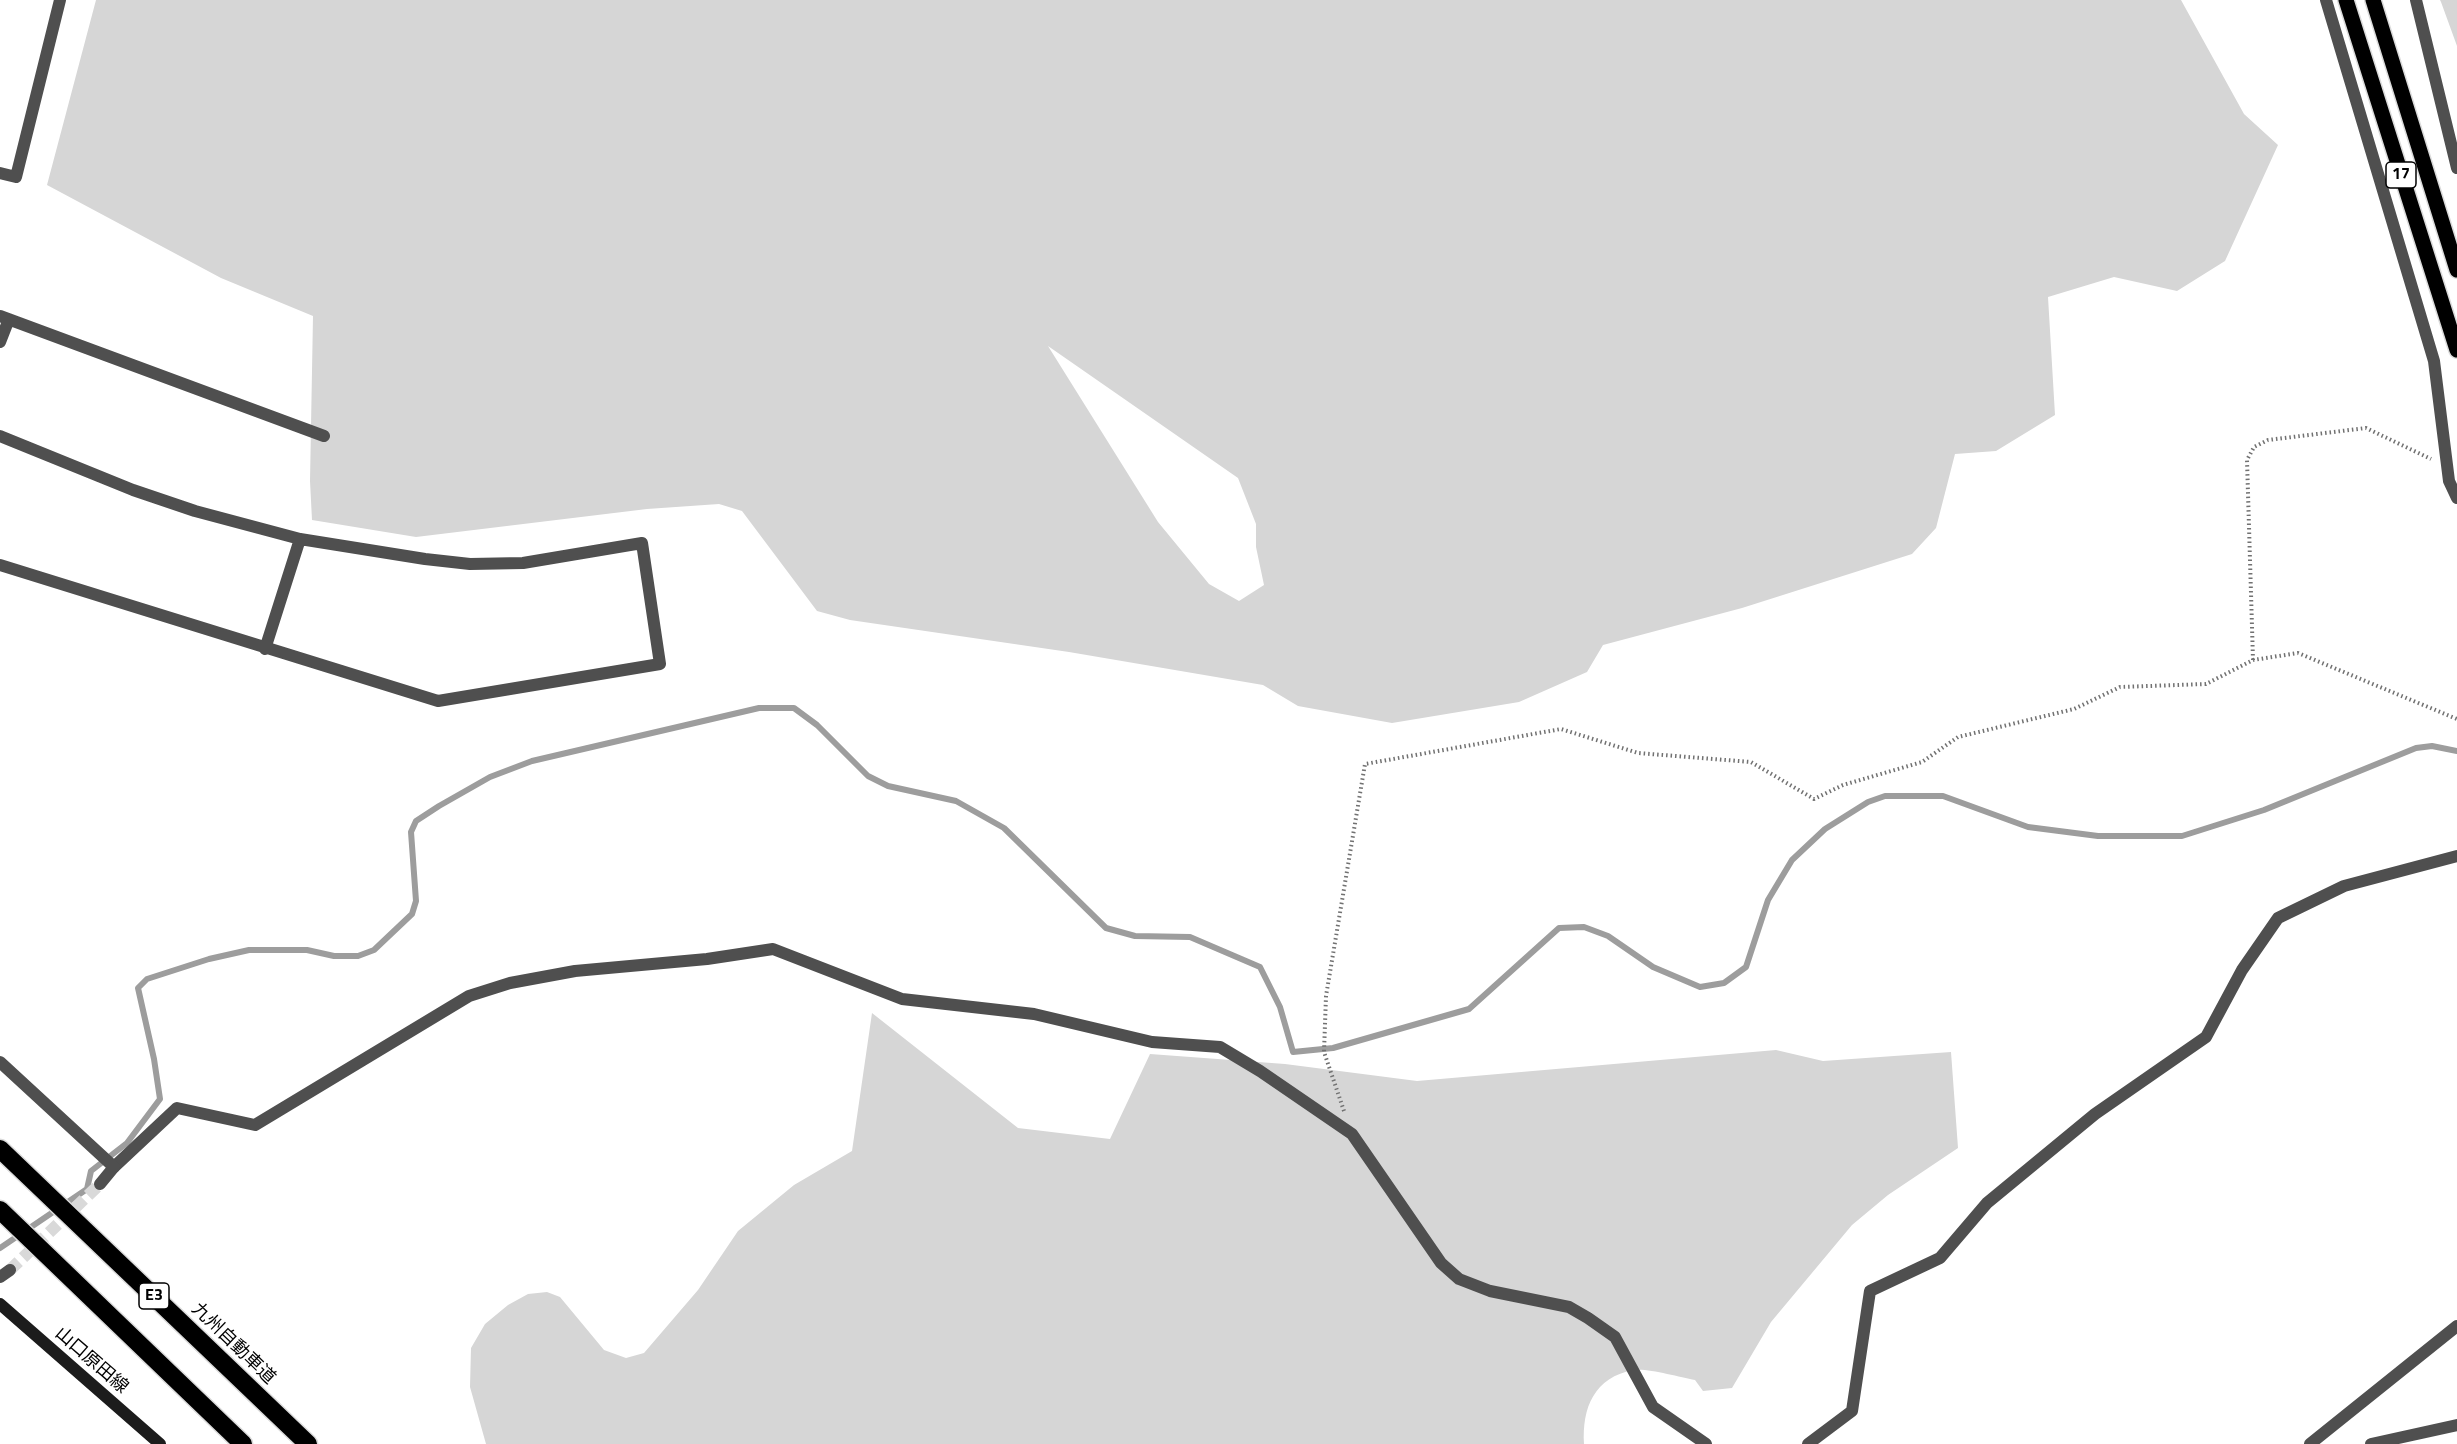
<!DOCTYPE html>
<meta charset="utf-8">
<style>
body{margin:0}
canvas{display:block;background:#fff}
</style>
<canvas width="2457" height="1444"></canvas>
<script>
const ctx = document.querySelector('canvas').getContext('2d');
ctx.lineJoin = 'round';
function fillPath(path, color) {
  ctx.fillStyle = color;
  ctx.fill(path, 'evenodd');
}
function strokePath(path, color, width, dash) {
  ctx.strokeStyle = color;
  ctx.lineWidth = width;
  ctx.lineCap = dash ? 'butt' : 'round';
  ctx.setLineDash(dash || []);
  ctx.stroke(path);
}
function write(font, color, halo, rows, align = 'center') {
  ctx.font = font + ' "Titillium Web","Noto Sans JP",sans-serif';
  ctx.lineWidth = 5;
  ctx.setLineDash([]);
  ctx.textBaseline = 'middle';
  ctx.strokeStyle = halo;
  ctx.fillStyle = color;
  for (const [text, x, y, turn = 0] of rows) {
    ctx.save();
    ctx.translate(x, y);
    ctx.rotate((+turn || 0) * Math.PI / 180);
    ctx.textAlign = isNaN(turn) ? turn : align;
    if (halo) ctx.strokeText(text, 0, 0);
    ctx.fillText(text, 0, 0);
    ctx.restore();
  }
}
fillPath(new Path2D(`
 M96 0H2181L2244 114 2278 145 2225 261 2177 291 2114 277 2048 297 2055 415 1996 451 1955 454 1936 528 1912 554 1742 608 1603 645 1587 672 1519 702 1392 723 1298 706 1263 685 1069 652 850 620 817 611 742 511 719 504 647 509 416 537 312 520 310 481 313 316 221 278 47 185ZM1048 346 1238 478 1256 524V547L1264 585 1239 601 1209 584 1158 522Z
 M2440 0H2457V46L2441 2Z
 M872 1013 1018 1128 1110 1139 1150 1054 1285 1064 1417 1081 1776 1050 1823 1061 1951 1052 1958 1148 1888 1195 1852 1225 1771 1322 1732 1388 1703 1391 1695 1380C1679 1377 1648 1368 1634 1370 1594 1377 1582 1408 1584 1444H486L470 1387 471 1348 485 1324 508 1305 528 1294 547 1292 560 1297 604 1350 626 1358 644 1353 698 1290 738 1231 794 1185 852 1151Z`), '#d6d6d6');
strokePath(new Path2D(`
 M0 1248 87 1189 91 1171 127 1143 160 1099 154 1059 138 988 147 979 209 959 249 950H307L334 956H358L374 950 412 914 416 901 411 832 416 821 439 806 490 777 532 761 759 708H794L817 725 868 776 888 786 956 801 1004 828 1106 928 1135 936 1190 937 1260 967 1280 1007 1293 1052 1333 1048 1469 1009 1559 928 1584 927 1608 936 1653 967 1700 987 1724 983 1746 967 1768 900 1792 860 1825 829 1868 802 1885 796H1943L2028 827 2098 836H2182L2264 810 2416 748 2432 746 2457 751`), '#9d9d9d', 6);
strokePath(new Path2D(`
 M10 1270 100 1184`), '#d9d9d9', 12, [12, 6]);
const primary = new Path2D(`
 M2346 0 2457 350
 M2373 0 2457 270`);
const motorway = new Path2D(`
 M0 1149 308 1444
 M0 1210 243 1444`);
strokePath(primary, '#dbdbdb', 18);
strokePath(motorway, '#dbdbdb', 21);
strokePath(new Path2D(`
 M2253 660 2247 460 2254 447 2268 440 2366 428 2431 459
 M1344 1111 1324 1052 1326 996 1365 764 1561 729 1638 753 1751 762 1814 799 1843 785 1922 762 1958 737 2074 709 2120 687 2206 684 2253 660 2298 653 2457 719`), '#717171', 4, [1.5, 3]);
strokePath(new Path2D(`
 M114 1167 177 1108 255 1125 469 996 510 983 575 971 707 959 773 949 902 999 1034 1014 1152 1042 1220 1047 1260 1071 1352 1134 1441 1263 1459 1279 1490 1291 1569 1307 1588 1318 1615 1337 1653 1407 1706 1444`), '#4f4f4f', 12);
strokePath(new Path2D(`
 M2326 0 2434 361 2449 481 2457 498
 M2416 0 2457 168
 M0 173 16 177 60 0
 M0 316 324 436
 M0 342 9 319
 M0 436 133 490 195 511 300 539 425 559 470 564 523 563 642 543 660 664 438 701 0 565
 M265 649 300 539
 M0 1062 114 1167 100 1184
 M0 1277 10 1270
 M1808 1444 1852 1411 1870 1291 1940 1258 1987 1203 2095 1114 2206 1037 2242 970 2278 918 2344 886 2457 856
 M2310 1444 2457 1326
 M2371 1444 2457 1425`), '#4f4f4f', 12);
strokePath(new Path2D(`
 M0 1304 160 1444`), '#1c1c1c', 12);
strokePath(primary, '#000', 15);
strokePath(motorway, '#000', 18);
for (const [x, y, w] of [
 [2401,175,30],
 [154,1296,30]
]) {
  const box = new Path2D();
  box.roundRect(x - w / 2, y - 13, w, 26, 4.5);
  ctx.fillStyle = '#fff';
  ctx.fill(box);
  strokePath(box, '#000', 1.5);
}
write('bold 16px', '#000', null, [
 ["17",2401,175],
 ["E3",154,1296]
]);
write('18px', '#000', '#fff', [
 ["九州自動車道",233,1344,44],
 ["山口原田線",91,1361,41]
]);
</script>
